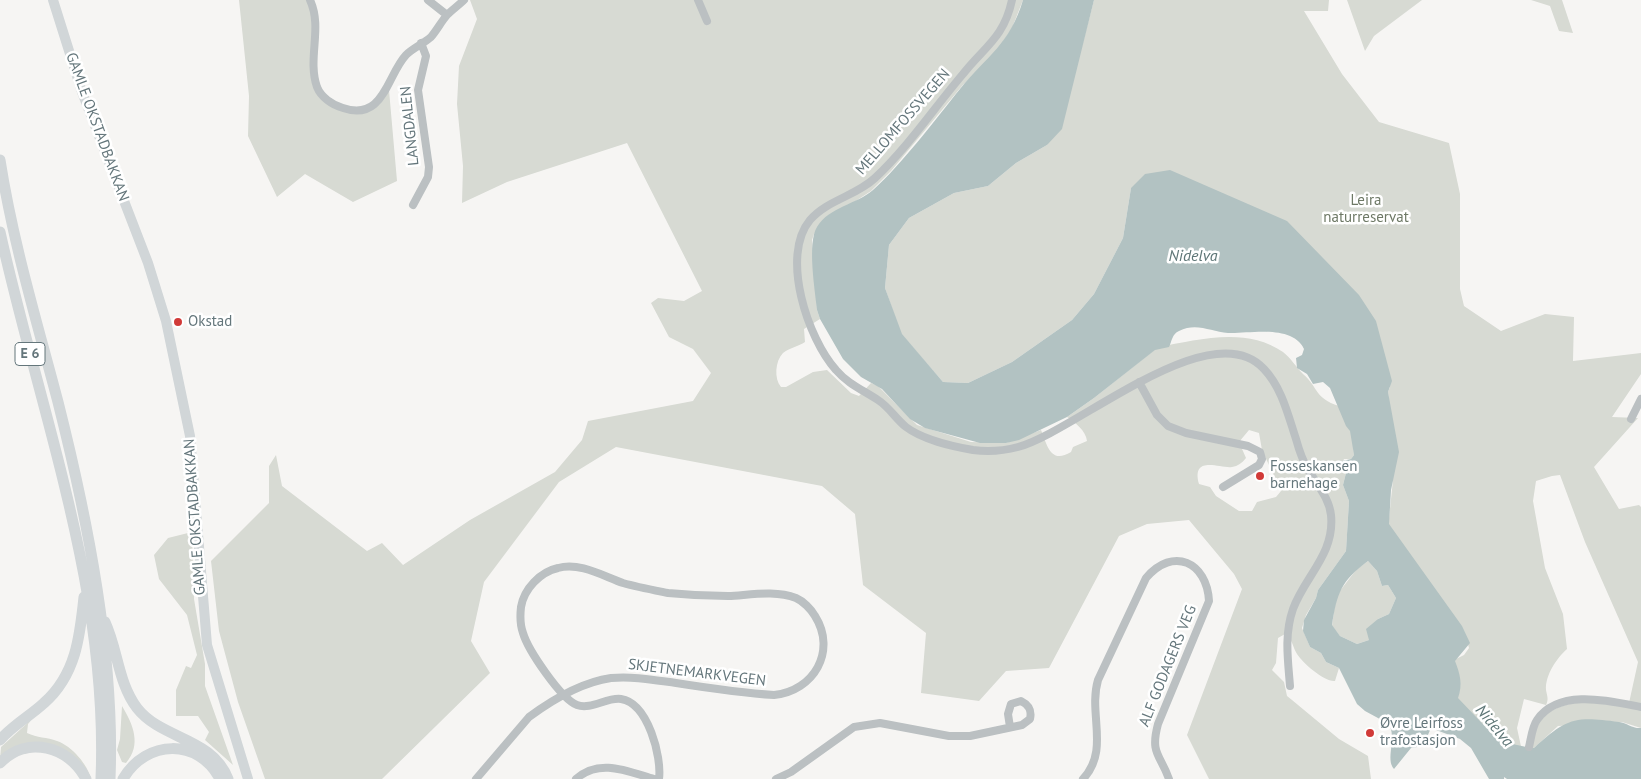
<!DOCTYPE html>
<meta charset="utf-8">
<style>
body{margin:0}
canvas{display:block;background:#f6f5f3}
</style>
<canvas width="1641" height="779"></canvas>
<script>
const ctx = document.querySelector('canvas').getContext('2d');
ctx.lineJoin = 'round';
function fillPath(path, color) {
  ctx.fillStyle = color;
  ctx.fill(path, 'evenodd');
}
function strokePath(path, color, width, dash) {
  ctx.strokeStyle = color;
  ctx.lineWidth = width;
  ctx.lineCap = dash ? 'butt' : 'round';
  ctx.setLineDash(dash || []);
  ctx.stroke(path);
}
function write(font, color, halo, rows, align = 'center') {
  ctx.font = font + ' "PT Sans",sans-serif';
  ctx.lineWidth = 5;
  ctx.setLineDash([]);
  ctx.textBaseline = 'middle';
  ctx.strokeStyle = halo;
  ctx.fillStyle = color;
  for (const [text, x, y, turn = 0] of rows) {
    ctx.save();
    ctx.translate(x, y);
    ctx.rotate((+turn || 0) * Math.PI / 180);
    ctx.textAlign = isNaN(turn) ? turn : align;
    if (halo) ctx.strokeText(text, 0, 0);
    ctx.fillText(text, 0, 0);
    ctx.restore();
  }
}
fillPath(new Path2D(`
 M239 0H310L315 17V87L347 110 365 107 389 90 397 181 353 202 305 174 277 197 248 136 249 96Z
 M470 0H1023L1012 28 997 51 962 86 891 171 871 191 851 204 814 234 812 240 817 310 820 319 804 329 805 342C799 346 789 348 783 353 775 361 774 379 781 387H786L813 372 827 370 851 393 859 396 871 383 878 386 917 425 971 442 1006 443 1041 430C1047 444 1050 465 1071 452L1073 447 1087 441C1086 431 1075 422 1067 417L1094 398 1158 347C1197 340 1246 326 1283 352 1291 358 1296 367 1303 374 1319 388 1314 398 1339 406L1352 434 1354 455 1351 459H1344L1339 471H1345L1346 473 1343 485 1349 501 1346 551 1318 590 1316 598 1306 615 1302 628 1310 647 1321 653 1326 662 1339 668 1335 681C1324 682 1303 663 1297 654 1292 646 1293 639 1285 634L1278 638 1276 663 1272 670 1284 682 1287 696 1292 700 1339 739 1368 756 1371 779H1209L1187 735 1242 589 1234 574 1189 520 1147 524 1119 536 1049 668 1006 671 979 701 921 693 926 633 863 585 855 514 822 486 616 447 559 482 484 582 471 641 490 673 382 779H265L238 702 219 631 211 561 269 503V466L276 455 282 486 367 551 382 543 403 565 470 520 555 472 582 440 588 421 693 401 711 373 693 349 669 337 651 303 658 298 684 301 702 291 627 143 507 182 462 203 463 166 457 104 459 66 477 19ZM1249 430 1259 433 1262 450 1281 491 1276 497 1257 502 1252 511H1239L1216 496 1210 487 1199 484C1191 454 1221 469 1232 467 1238 466 1242 463 1246 458L1239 442Z
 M1094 0H1329L1328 11H1304L1342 74 1379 122 1449 143 1460 194V289L1464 306 1501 331 1545 314 1574 317 1573 361 1641 353V374L1612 417 1638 418 1594 467 1619 509 1639 505 1641 507V705L1629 703 1638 662 1585 542 1560 475 1552 476 1536 481 1533 501 1545 568 1563 614 1567 649C1557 658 1545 675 1546 690 1547 696 1549 699 1546 705L1524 699 1517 728 1522 751 1496 740 1490 732 1479 727 1456 701 1454 660 1464 655 1469 648 1464 631 1388 528 1393 480 1390 410 1388 392 1390 387 1131 188 1123 238 1094 294 1072 320 1012 362 968 383 943 382 901 334 885 288 889 245 909 218 954 193 988 186 1016 163 1047 145 1082 46Z
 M1347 0H1422L1374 36 1365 51Z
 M1531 0H1562L1573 33 1559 31 1550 6Z
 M192 532 194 599 205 664V686L233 765 205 740 209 732 198 716H176V690L186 666 191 668 197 655 187 615 159 579 154 555 168 538Z
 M1368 561 1377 571 1382 586 1388 585 1396 598 1389 614 1378 619 1369 640 1357 644 1340 636 1332 626 1336 596 1356 570Z
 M1584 701 1641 709V728L1622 722 1558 726 1534 748H1531C1539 712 1549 708 1584 701Z
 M122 706C133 724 142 745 126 763L122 762 117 750 120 739Z
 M34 717 28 724 27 733C37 738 47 737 57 741 72 746 88 765 91 779L56 747 0 759 1 747Z`), '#d7dad3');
fillPath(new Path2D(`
 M1023 0H1094L1062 129 1047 145 1016 163 988 186 954 193 909 218 889 245 885 288 902 334 943 382 968 383 1012 362 1072 320 1094 294 1123 238 1131 188 1145 174 1170 170 1287 221 1359 295 1376 321 1392 381 1388 392 1399 452 1391 490 1389 524 1462 626 1470 643 1455 661C1460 674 1463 684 1458 698L1497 739 1503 742 1531 748H1534C1567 718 1574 716 1619 722 1627 723 1633 729 1641 728V779H1507L1504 777V779H1489L1471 748 1460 739 1431 728 1423 746 1411 748 1394 769C1385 759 1397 739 1389 724L1365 711 1357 704 1339 668 1326 662 1321 653 1310 647 1303 631 1304 620 1316 598 1318 590 1346 551 1349 501 1343 485 1346 473 1345 471H1337L1335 468 1338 462 1351 459 1354 455 1350 431 1346 426 1330 388 1323 382 1313 384 1307 374 1297 368 1296 358 1302 355 1304 349C1292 324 1249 334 1228 333 1211 332 1197 322 1179 331 1172 334 1172 341 1169 347L1155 350 1094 398 1067 417 1019 440 1006 443H980L925 428 910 419 882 389 861 377 843 359 820 319 817 310C815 290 807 243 817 227 829 207 857 204 873 190 903 163 934 121 960 89 987 56 1010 44 1023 0ZM1368 561 1377 571 1382 586 1388 585 1396 598 1389 614 1378 619 1366 629 1369 640 1357 644 1340 636 1332 625C1337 593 1341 581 1368 561Z`), '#b2c2c2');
strokePath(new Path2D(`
 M310 0C323 28 307 58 317 87 321 97 332 105 343 108 384 122 387 75 406 55 413 48 423 44 431 37 437 30 441 22 447 15 452 10 459 5 464 0
 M428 0 447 15
 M698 0 707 21
 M1012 0C1004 38 984 47 963 74 934 108 908 147 875 178 856 196 827 200 810 220 780 256 808 339 836 370 848 384 863 390 878 400 889 407 896 419 906 427 923 440 951 446 973 450 988 452 1003 451 1018 447 1075 432 1211 311 1264 369 1282 388 1288 415 1296 439 1299 450 1302 460 1308 469 1316 484 1329 497 1331 515 1335 554 1305 576 1293 609 1284 635 1288 660 1290 686
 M413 205 428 177 429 167 418 90 426 56 421 43
 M1139 382 1157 415 1168 426 1186 433 1248 446 1260 452 1262 459 1259 465 1223 487
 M1631 419 1641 399
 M1529 747C1531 739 1532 727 1537 720 1559 688 1610 701 1641 707
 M476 779 529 717C552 700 583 682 611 678 633 676 654 680 676 683 708 688 741 693 774 695 814 691 837 651 815 616 811 609 803 601 796 598 775 590 750 595 728 596 708 596 688 595 668 593 653 590 637 587 623 583 603 576 580 562 558 568 540 572 524 589 521 607 520 616 520 625 523 633 528 650 561 699 577 705 591 710 607 697 621 699 648 703 662 757 659 779
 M576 779C599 758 627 771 654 779
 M776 779 791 772 854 727 880 723 949 736H970L1022 725 1030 719C1032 710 1029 705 1021 701L1011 704 1008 714 1010 727
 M1083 779C1110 750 1088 714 1098 680L1146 578C1173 546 1207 562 1209 601L1158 724C1150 754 1160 754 1169 779`), '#bbc0c2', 8);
strokePath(new Path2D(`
 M53 0 82 92 148 263 166 321 190 436 207 645 248 779`), '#d1d6d8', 10);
strokePath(new Path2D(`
 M0 160C13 243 37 322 58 402 88 521 115 657 110 779
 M0 232C40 413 109 590 101 779
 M105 622C118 650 118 683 137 708 162 740 212 737 228 779
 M0 740C13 725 30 716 44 703 76 675 80 636 84 597
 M0 763C27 735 69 746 86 779
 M123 779C146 739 199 738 220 779`), '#d1d6d8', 11);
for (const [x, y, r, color] of [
 [178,322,5,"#d13a38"],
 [1260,476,5,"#d13a38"],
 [1370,733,5,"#d13a38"]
]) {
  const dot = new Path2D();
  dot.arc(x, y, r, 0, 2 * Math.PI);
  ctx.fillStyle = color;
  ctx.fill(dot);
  strokePath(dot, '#fff', 2);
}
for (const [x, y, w] of [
 [30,354,30]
]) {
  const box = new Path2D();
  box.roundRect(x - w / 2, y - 11.5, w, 23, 4);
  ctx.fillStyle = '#fff';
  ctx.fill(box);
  strokePath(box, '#64767b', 1);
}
write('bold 14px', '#64767b', null, [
 ["E 6",30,354]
]);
write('15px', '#64767b', '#fff', [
 ["MELLOMFOSSVEGEN",903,122,-49],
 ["LANGDALEN",410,126,-96],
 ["GAMLE OKSTADBAKKAN",97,127,70],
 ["GAMLE OKSTADBAKKAN",195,517,-94],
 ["ALF GODAGERS VEG",1168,666,-68],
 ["SKJETNEMARKVEGEN",697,673,7]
]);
write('15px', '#6e7966', '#fff', [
 ["Leira",1366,201],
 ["naturreservat",1366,218]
]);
write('15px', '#64767b', '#fff', [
 ["Okstad",188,322],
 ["Fosseskansen",1270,467],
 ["barnehage",1270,484],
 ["Øvre Leirfoss",1380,724],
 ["trafostasjon",1380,741]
], 'left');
write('italic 16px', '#5e7677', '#fff', [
 ["Nidelva",1193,256],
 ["Nidelva",1494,726,50]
]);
</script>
